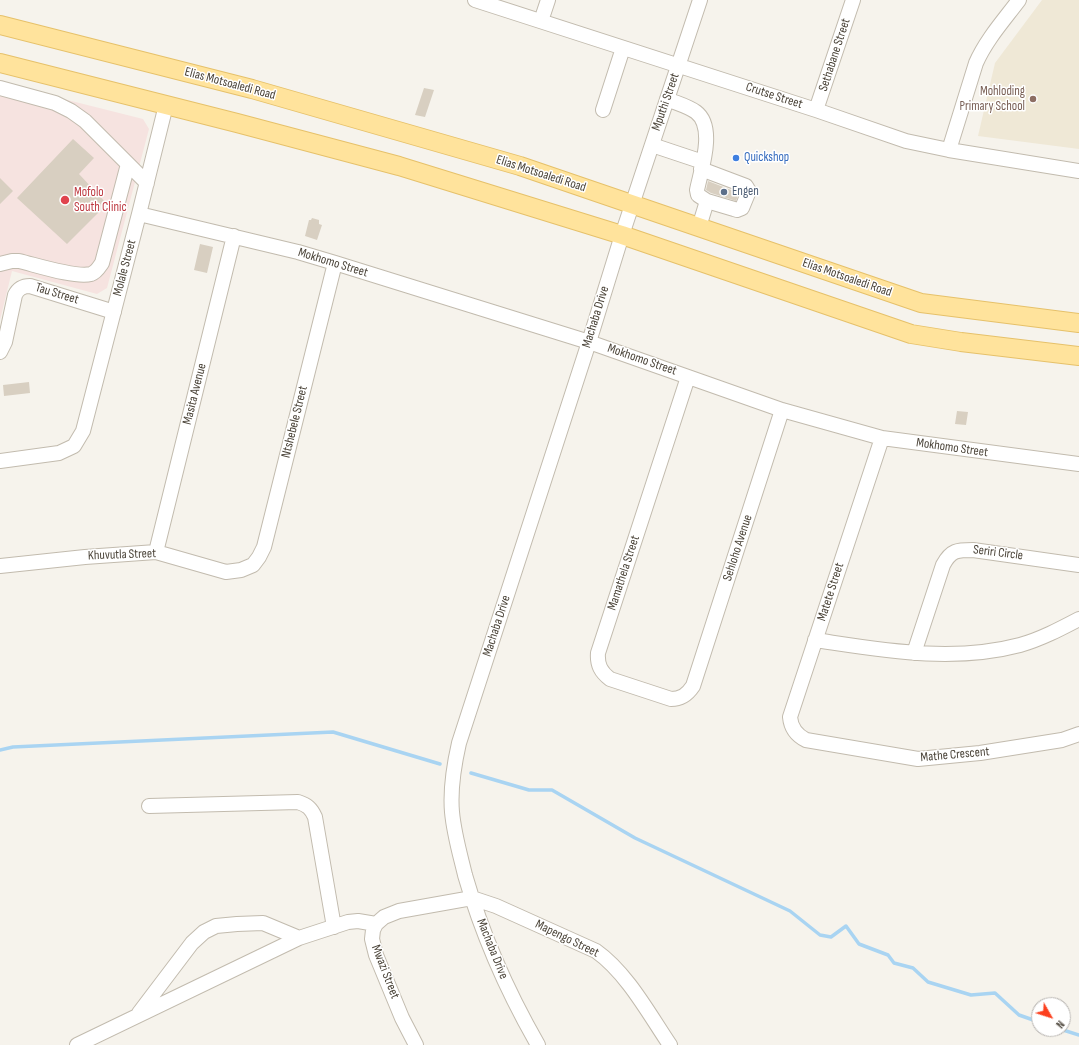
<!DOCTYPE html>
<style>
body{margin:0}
#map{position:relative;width:1079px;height:1045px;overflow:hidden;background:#f6f3ec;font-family:"Sofia Sans Condensed",sans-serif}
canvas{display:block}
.north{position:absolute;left:1031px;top:997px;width:40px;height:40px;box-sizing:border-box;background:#fff;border:1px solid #b7b4b0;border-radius:50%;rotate:129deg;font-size:11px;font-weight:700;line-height:16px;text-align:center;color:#4b4439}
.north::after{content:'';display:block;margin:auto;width:14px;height:18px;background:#fc3f1d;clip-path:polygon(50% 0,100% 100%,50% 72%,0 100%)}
</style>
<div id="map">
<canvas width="1079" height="1045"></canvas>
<div class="north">N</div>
</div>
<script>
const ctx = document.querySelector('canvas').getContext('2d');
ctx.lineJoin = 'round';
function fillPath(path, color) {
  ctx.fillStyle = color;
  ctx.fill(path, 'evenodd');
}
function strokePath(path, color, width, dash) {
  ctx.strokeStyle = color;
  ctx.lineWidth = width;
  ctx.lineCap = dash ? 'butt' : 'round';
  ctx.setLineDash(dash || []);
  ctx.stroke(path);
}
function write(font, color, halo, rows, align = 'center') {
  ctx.font = font + ' "Sofia Sans Condensed",sans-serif';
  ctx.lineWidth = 3;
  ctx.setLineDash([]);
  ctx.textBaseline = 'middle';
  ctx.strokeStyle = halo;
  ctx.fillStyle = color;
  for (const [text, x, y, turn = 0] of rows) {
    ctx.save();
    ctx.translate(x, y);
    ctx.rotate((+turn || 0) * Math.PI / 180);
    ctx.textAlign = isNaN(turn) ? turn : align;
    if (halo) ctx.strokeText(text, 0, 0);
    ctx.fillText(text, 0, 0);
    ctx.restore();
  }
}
fillPath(new Path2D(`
 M1042 0H1079V149L978 136 995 63Z`), '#efe8d6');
fillPath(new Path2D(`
 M0 83 143 119 149 129 107 288 97 294 12 271 0 320Z`), '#f6e3e0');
strokePath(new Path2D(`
 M0 750 13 747 333 732 440 764
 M471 773 529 790H552L635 838 790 911 820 935 831 937 846 926 859 944 888 955 894 963 913 968 928 982 971 995 995 993 1019 1015 1039 1022
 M1060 1029 1079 1035`), '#a9d4f2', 3.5);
fillPath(new Path2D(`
 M424 88 434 90 425 117 415 115Z
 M73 139 94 158 79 174 107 204 67 244 17 198Z
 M0 178 13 191 0 204Z
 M708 181 739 193 736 201 711 193 706 190Z
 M312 218 319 220V224L322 225 317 240 305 236 309 220H311Z
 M200 244 213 247 207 273 194 270Z
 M29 382 30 393 4 396 3 385Z
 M957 411 968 412 966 425 955 424Z`), '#d8cfc1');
const minor = new Path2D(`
 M475 0 816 110 906 141 949 150 1079 171
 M541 21 548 0
 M0 88 55 103 71 111 85 121 147 183
 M667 99C676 103 688 106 696 112 716 127 701 170 697 190L698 195 707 201 734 209 737 210 742 208 749 191 746 186 701 169
 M603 110 623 48
 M816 110 853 0
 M652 145 703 162
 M949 150 976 63C986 40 1004 20 1019 0
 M139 214 298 252 335 263 589 342 782 410 882 438 1079 464
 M699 227 707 201
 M0 264 12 261H19C36 265 75 278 91 274 97 272 99 267 102 263L128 164
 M0 352 5 342 15 295C18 289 22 286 30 286L114 312
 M688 377 598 653C597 665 601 672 610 679L671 699C681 699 687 695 693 686L782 410
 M882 438 790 717C791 728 796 735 806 740L918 759 980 753 1062 740 1079 734
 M0 461 59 453 74 446 83 431 139 214 166 105
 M156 552 234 236
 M0 566 85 557 156 552 226 572 241 570 253 565 259 557 264 547 335 263
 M815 640C883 650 952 663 1020 645 1041 639 1060 629 1079 619
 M914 653 943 565C951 550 957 550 973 550L1079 565
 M149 806 298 802C307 805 311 808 315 817L334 927
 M139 1013 192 943 204 932 216 926 237 924 263 923 299 938
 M77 1045 299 938 348 922 358 921 376 924
 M416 1045 402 1018 376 955 372 939 373 930 376 924 384 917 399 911 472 898 496 906 596 951C627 973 649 1014 670 1045
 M538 1045C507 991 482 934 465 875 460 854 454 834 452 812 450 789 454 765 459 743L589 342 622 235 700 0`);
const major = new Path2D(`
 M0 25 252 89 520 166 921 303 1079 323
 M0 63 237 123 399 166 622 235 911 334 961 342 1079 356`);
strokePath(minor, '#c2bbae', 16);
strokePath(major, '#e6c16a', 20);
strokePath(minor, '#fff', 14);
strokePath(major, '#ffe39c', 18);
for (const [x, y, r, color] of [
 [1033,99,4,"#8d6e63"],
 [736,158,4,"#3f7fe0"],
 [724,192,4,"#5c6f8a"],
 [65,200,5,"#e0444e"]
]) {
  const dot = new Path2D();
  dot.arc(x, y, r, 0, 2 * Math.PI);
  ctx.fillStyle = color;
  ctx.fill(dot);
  strokePath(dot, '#fff', 1.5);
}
write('13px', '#4b4439', '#fff', [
 ["Sethabane Street",835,55,-72],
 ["Elias Motsoaledi Road",230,84,15],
 ["Crutse Street",774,96,18],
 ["Mputhi Street",666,102,-71],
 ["Elias Motsoaledi Road",541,174,18],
 ["Mokhomo Street",333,263,17],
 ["Molale Street",125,268,-75],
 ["Elias Motsoaledi Road",847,278,19],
 ["Tau Street",57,294,17],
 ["Machaba Drive",596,317,-73],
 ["Mokhomo Street",642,360,19],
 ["Masita Avenue",195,394,-76],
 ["Ntshebele Street",295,422,-76],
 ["Mokhomo Street",952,448,8],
 ["Sehloho Avenue",738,548,-72],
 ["Seriri Circle",998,553,7],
 ["Khuvutla Street",122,555,-2],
 ["Mamathela Street",624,573,-72],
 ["Matete Street",831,592,-72],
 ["Machaba Drive",497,626,-72],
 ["Mathe Crescent",955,755,-5],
 ["Mapengo Street",567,939,26],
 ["Machaba Drive",492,949,68],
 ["Mwazi Street",385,972,69]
]);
write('13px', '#785e54', '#fff', [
 ["Mohloding",1025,92],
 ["Primary School",1025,107]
], 'right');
write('13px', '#366cbe', '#fff', [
 ["Quickshop",744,158]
], 'left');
write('13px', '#4e5e75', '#fff', [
 ["Engen",732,192]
], 'left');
write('13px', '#be3a42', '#fff', [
 ["Mofolo",74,193],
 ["South Clinic",74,208]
], 'left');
</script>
